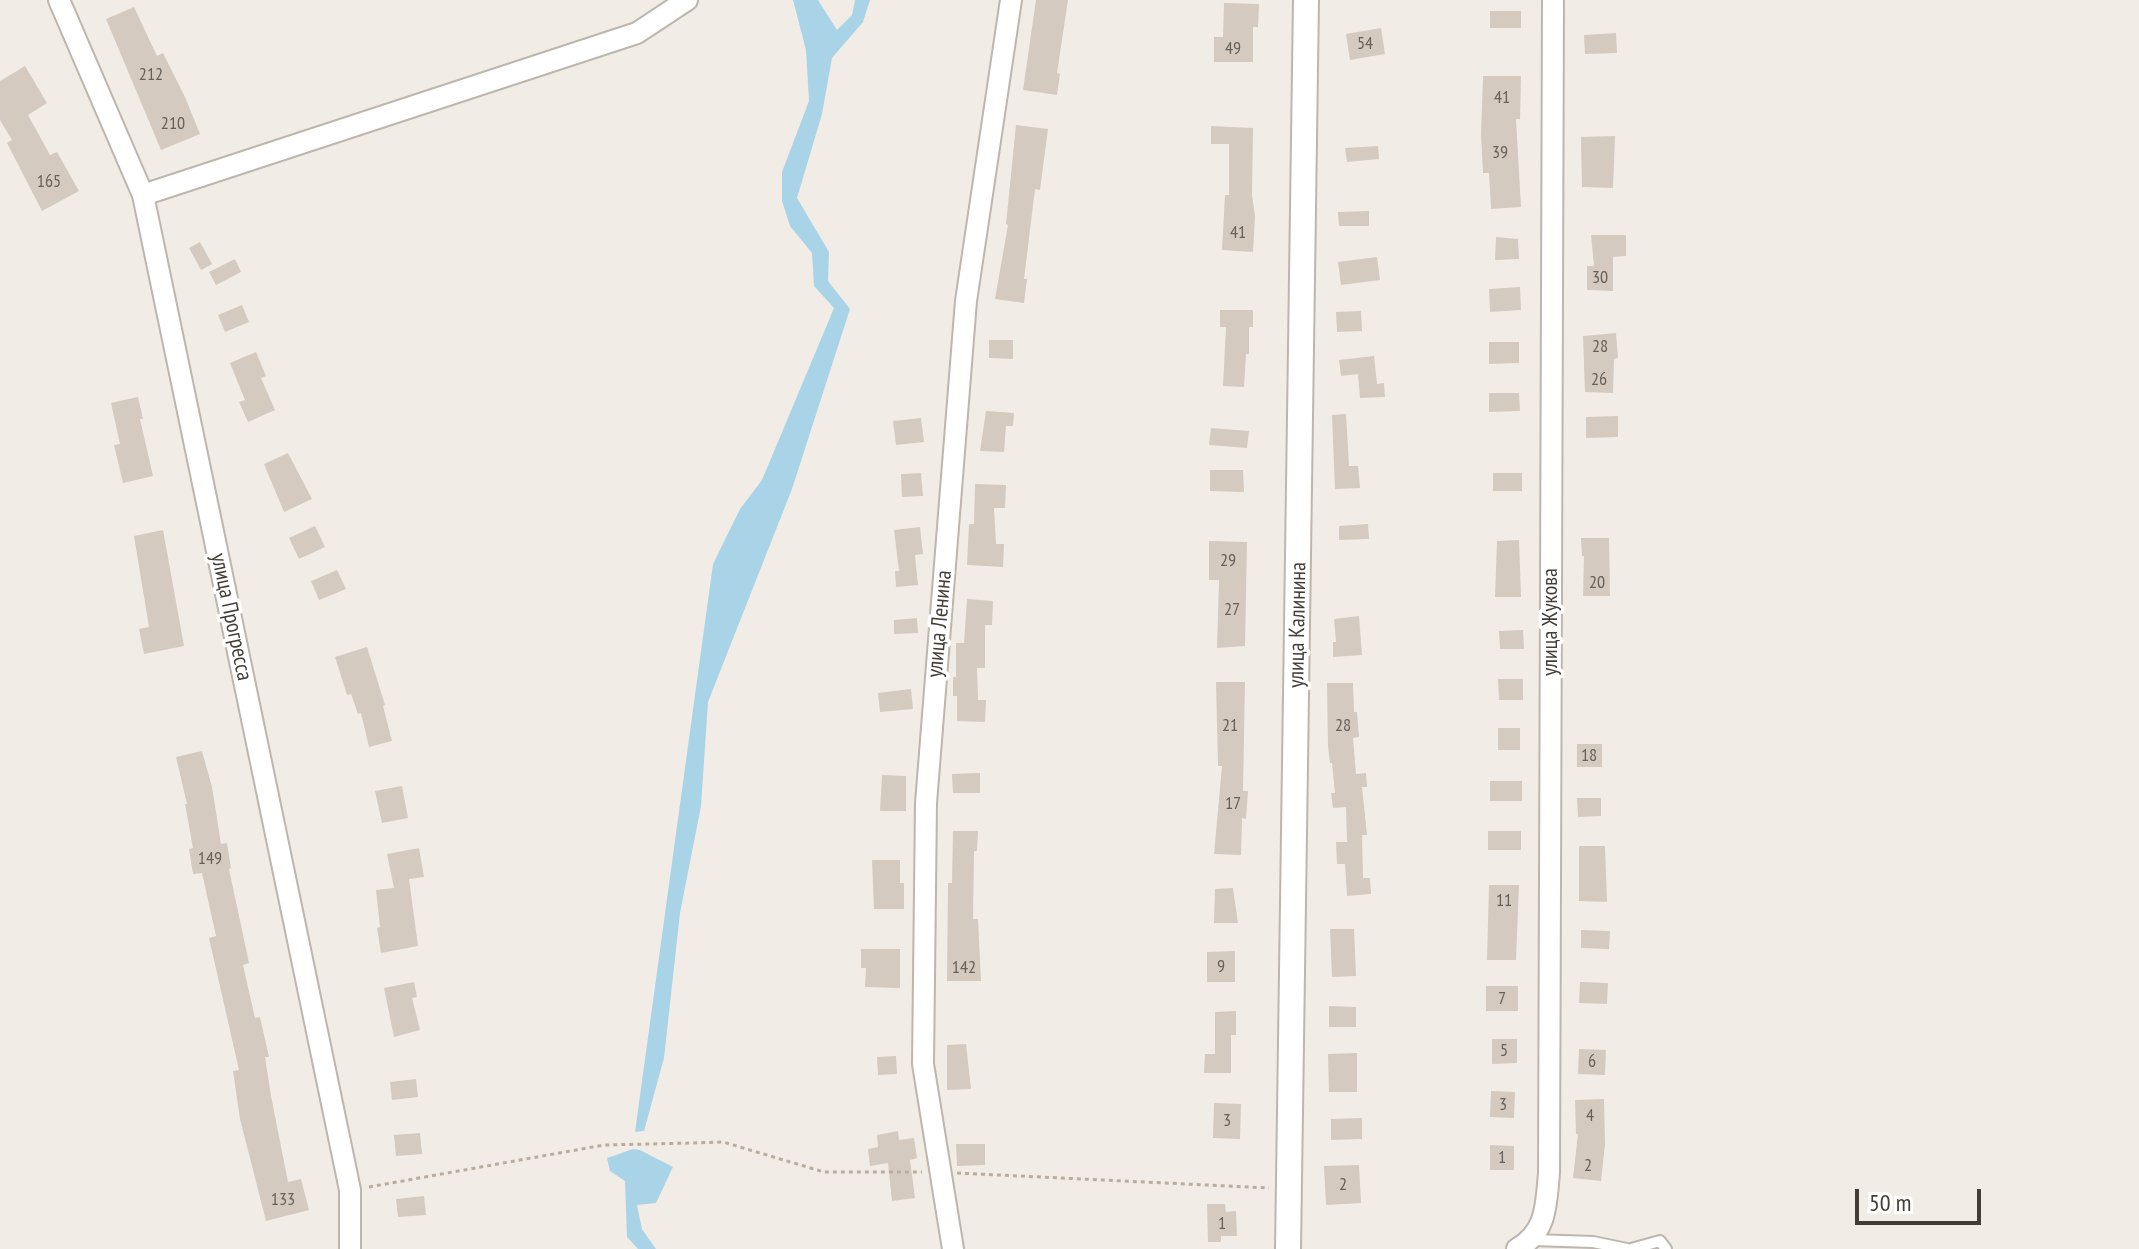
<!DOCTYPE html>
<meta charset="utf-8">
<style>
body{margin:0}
#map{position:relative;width:2139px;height:1249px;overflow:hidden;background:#f1ede6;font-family:"PT Sans Narrow",sans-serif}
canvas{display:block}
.scale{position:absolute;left:1855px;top:1189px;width:126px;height:36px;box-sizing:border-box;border:4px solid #433d36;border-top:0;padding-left:10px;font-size:24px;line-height:28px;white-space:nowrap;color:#433d36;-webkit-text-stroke:6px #fff;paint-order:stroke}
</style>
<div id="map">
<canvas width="2139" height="1249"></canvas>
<div class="scale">50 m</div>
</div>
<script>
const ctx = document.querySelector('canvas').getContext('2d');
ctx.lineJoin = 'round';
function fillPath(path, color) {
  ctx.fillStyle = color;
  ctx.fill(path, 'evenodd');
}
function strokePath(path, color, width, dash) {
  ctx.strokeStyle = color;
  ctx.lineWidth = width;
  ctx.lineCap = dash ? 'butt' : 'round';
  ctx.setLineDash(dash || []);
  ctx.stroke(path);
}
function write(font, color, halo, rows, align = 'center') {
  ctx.font = font + ' "PT Sans Narrow",sans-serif';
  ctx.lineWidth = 7;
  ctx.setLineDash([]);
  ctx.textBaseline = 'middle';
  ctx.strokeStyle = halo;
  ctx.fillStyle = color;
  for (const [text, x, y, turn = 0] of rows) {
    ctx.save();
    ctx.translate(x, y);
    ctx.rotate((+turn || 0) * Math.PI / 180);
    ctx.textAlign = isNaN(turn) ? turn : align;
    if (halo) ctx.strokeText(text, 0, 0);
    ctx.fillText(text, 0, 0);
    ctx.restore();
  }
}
fillPath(new Path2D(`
 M793 0H818L837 30 852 15 855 0H870L863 22 832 58 822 114 797 198 829 252 828 281 850 309 792 489 708 702 701 806 680 913 664 1058 644 1131 635 1132 713 564 740 509 762 480 834 308 814 286 812 253 790 226 782 201V172L809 101 806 50Z
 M633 1149 640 1150 673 1167 656 1203 637 1205 642 1229 656 1249H638L627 1237 625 1181 610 1171 607 1158Z`), '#a9d4e7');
fillPath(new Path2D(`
 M1036 0H1068L1057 73 1060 74 1057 95 1023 90Z
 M1224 3 1259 4 1258 27H1253V62H1214V37H1223Z
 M134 7 157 56 163 53 185 97 200 134 161 150 106 19Z
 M1490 11H1521V28H1490Z
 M1381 28 1385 54 1350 60 1346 34Z
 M1616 33 1617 53 1585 54 1584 35Z
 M25 66 47 103 28 115 50 155 57 152 79 191 42 211 7 143 12 140 0 120V81Z
 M1483 76H1521L1520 119H1516L1521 207 1491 209 1489 173H1483L1481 134Z
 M1016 125 1048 129 1040 190 1035 189 1024 279H1027L1024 303 995 299 1008 225 1006 224Z
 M1211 126 1253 128 1252 195 1255 216 1253 252 1222 250 1225 195H1229V144H1211Z
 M1615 136 1613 188 1582 187 1581 137Z
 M1378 146 1379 159 1347 162 1345 148Z
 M1369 211V226H1339L1338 212Z
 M1591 235H1626V256L1613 257V291L1587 290V266H1594Z
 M1496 237 1518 239 1519 259 1495 260Z
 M200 242 212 264 201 270 189 248Z
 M1377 257 1380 280 1341 285 1338 262Z
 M235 259 241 272 216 285 209 272Z
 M1520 287 1521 310 1490 312 1489 289Z
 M242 305 249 322 225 332 218 315Z
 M1220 310H1253V327H1249V354H1246L1244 387 1223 386 1226 327H1220Z
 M1361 311 1362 331 1337 332 1336 312Z
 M1616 333 1618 358 1614 359 1613 393 1585 392 1583 336Z
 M989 340H1013V359L989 358Z
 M1489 342H1519V363L1489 364Z
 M256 352 266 376 261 378 275 410 248 422 239 402 245 400 230 363Z
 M1374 356 1377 384 1384 383 1385 397 1360 398 1358 374 1341 376 1339 360Z
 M1489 393H1519L1520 411 1489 412Z
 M138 397 143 419H140L153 476 123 483 114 445 120 444 111 403Z
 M986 411 1014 413 1013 426H1006L1004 452 980 451Z
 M1346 414 1349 466H1358L1360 488 1335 489 1332 415Z
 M1618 416V437L1586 438V417Z
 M921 418 924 442 896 445 893 421Z
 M1211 428 1249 431 1247 448 1209 445Z
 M288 453 312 499 284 512 264 464Z
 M1210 470H1243L1244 492 1210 491Z
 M921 473 923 496 902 497 901 474Z
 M1493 473H1522V491H1493Z
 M975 484 1006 485 1005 508H994L996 544H1004L1003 567 967 565 969 524H974Z
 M1368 524 1369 539 1339 540V526Z
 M315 526 325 547 299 559 289 538Z
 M920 527 923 554 915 555 918 585 896 587 895 571H899L894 530Z
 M163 530 184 646 144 654 139 629 149 627 134 536Z
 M1581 538H1609L1610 596H1583L1584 556H1582Z
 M1519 540 1521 597H1495L1497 541Z
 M1209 541 1247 542 1245 646 1217 648 1219 580H1209Z
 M337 570 346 589 319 600 311 581Z
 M967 599 993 601 992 625H985V668H977L978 700H986L985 722 957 721V696H953V677H956V643H964Z
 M1359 616 1362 655 1333 657V642H1336L1334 619Z
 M917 618 918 633 894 634V620Z
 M1523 630 1524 649H1500L1499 631Z
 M367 647 385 705 383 706 392 741 369 747 361 713 358 714 351 694 347 695 335 657Z
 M1498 679H1523V700H1499Z
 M1216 682H1245L1243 791H1248L1246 819 1242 818 1241 855 1214 854 1222 766H1218Z
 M1327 683H1353L1354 712H1357L1359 737 1353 738 1356 774 1366 773 1367 787H1362L1367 835H1362L1363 878H1370L1371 894 1347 896 1345 864H1337L1336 842H1347L1346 807 1333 808 1331 793H1335L1332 763H1330L1328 746Z
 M911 689 913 709 880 712 878 693Z
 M1498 728H1520V750H1498Z
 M1577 744H1602V767H1577Z
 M202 751 212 787 221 844 227 843 231 868 229 869 249 963 243 965 255 1018 260 1017 269 1057H265L271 1096 288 1182 301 1179 309 1210 266 1221 240 1119 233 1071 239 1070 209 938 216 936 202 873 193 874 189 849 193 848 185 804H187L176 757Z
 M980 773V793H953L952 774Z
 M882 775 906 776V811H880Z
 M1490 781H1522V801H1490Z
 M402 786 408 818 382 823 375 791Z
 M1577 798H1601V816L1578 817Z
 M953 831H978L977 851H974L973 919H978L981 981H947L948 883H952Z
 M1488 831H1521V850H1488Z
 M1579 846H1605L1607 902 1579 901Z
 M419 848 424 877 409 879 418 946 381 953 377 928 380 927 376 890 394 888 387 854Z
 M872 860H900V883H904V909H874Z
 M1489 885H1519L1516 960H1487Z
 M1233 888 1238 923H1214L1215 889Z
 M1330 929H1354L1356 976 1332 977Z
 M1581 930 1610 931 1609 949 1581 948Z
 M861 949H900V988L865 987 866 968H861Z
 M1235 951V982H1207V952Z
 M414 982 417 997 412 998 420 1030 394 1037 384 988Z
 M1580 982 1608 983 1607 1004 1579 1003Z
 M1486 986H1518V1011H1486Z
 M1329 1006 1356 1007V1027H1329Z
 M1236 1011V1035H1231V1073H1204L1205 1054H1215V1012Z
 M1492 1039H1517V1063L1492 1064Z
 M966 1044 971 1089 947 1090V1045Z
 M1579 1049 1606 1050 1605 1075 1578 1074Z
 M1357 1053V1092H1329L1328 1054Z
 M896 1056 897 1074 878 1075 877 1057Z
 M416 1079 418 1097 392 1100 390 1082Z
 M1491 1091 1515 1092 1514 1118 1490 1117Z
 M1604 1099 1605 1144 1601 1181 1573 1178 1578 1134H1576L1575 1100Z
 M1214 1103 1241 1104 1240 1139 1213 1138Z
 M1362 1118V1139L1331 1140V1119Z
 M898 1131 899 1140 914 1138 917 1158 910 1160 915 1198 892 1201 888 1163 870 1166 868 1149 878 1147 877 1135Z
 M420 1133 422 1154 396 1156 394 1135Z
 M956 1144H985V1165L957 1166Z
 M1490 1145 1514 1146V1170H1490Z
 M1359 1165 1361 1203 1326 1205 1324 1166Z
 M424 1196 426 1215 398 1217 396 1199Z
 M1207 1204H1225L1226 1212 1236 1211 1237 1236H1221V1242H1208Z`), '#d4cac0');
const service = new Path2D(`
 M1533 1240 1593 1242 1627 1249
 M1631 1249 1660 1241 1666 1249`);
const minor = new Path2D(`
 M59 0 143 195 350 1190V1249
 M143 195 637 33 687 0
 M953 1249 923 1064 926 803 966 301 1011 0
 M1517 1249C1547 1232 1546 1205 1549 1173L1553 0`);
const tertiary = new Path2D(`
 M1288 1249 1306 0`);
strokePath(service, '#beb6ad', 14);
strokePath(minor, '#beb6ad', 24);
strokePath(tertiary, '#beb6ad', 28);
strokePath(new Path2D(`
 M957 1173 1269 1188
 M369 1187 604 1145 692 1143 723 1142 824 1172H922`), '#bbad9d', 3, [4, 4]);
strokePath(service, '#fff', 10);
strokePath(minor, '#fff', 20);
strokePath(tertiary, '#fff', 24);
write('18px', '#676058', null, [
 ["54",1365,44],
 ["49",1233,49],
 ["212",151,75],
 ["41",1502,98],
 ["210",173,124],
 ["39",1500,153],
 ["165",49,182],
 ["41",1238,233],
 ["30",1600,278],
 ["28",1600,347],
 ["26",1599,380],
 ["29",1228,561],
 ["20",1597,583],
 ["27",1232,610],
 ["21",1230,726],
 ["28",1343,726],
 ["18",1589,756],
 ["17",1233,804],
 ["149",210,859],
 ["11",1504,901],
 ["9",1221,967],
 ["142",964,968],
 ["7",1502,999],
 ["5",1504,1051],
 ["6",1592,1062],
 ["3",1503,1105],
 ["4",1590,1116],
 ["3",1227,1121],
 ["1",1502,1158],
 ["2",1588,1166],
 ["2",1343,1185],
 ["133",283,1200],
 ["1",1222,1224]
]);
write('22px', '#433d36', '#fff', [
 ["улица Прогресса",231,617,78],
 ["улица Жукова",1551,622,-90],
 ["улица Ленина",940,624,-85],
 ["улица Калинина",1298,625,-89]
]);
</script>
